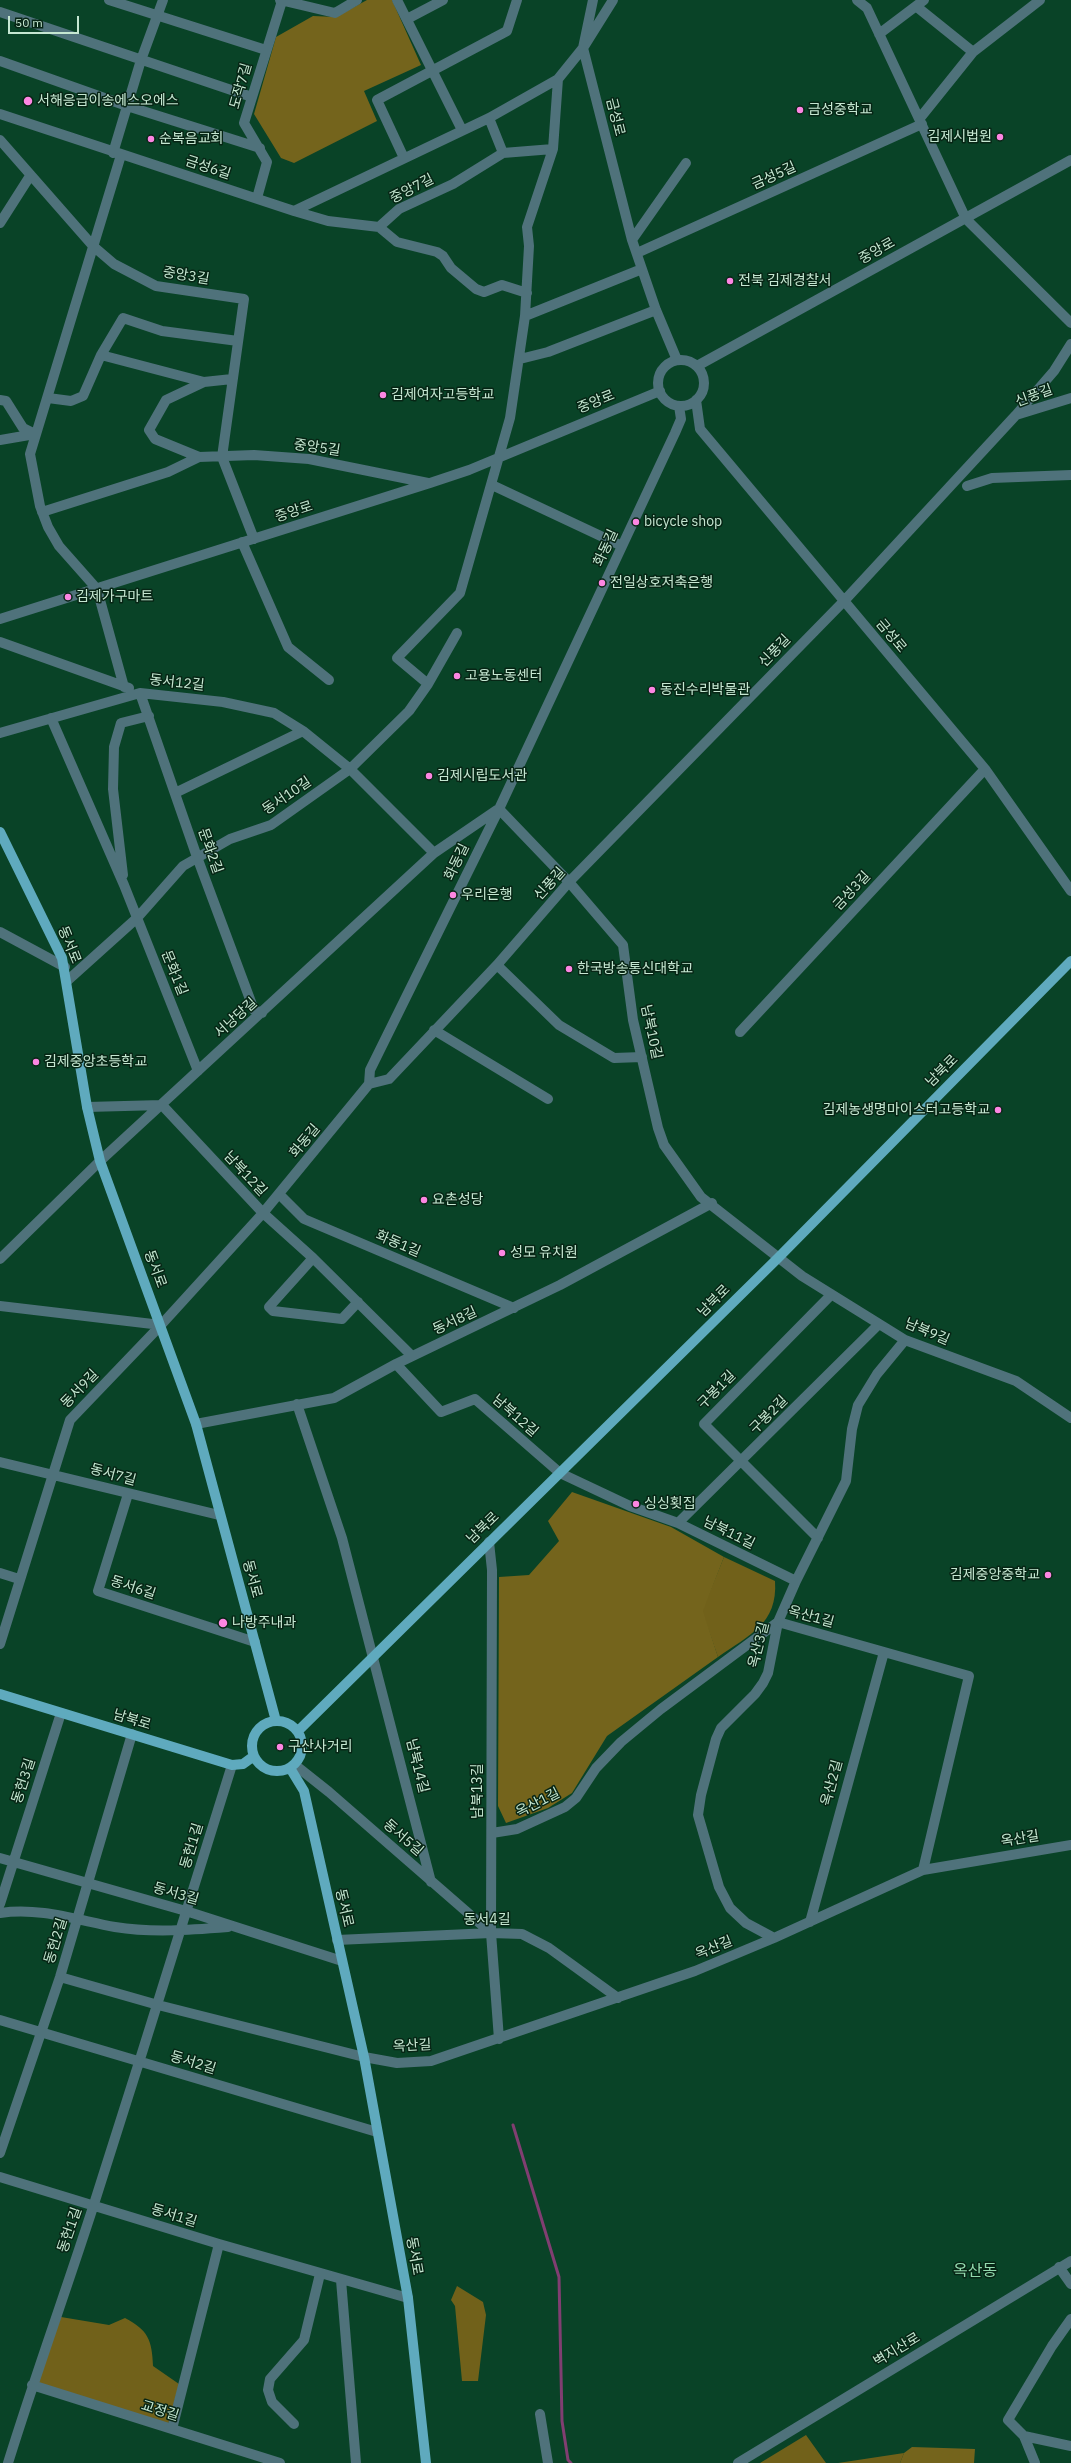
<!DOCTYPE html>
<meta charset="utf-8">
<style>
body{margin:0}
#map{position:relative;width:1071px;height:2463px;overflow:hidden;background:#094327;font-family:"IBM Plex Sans",sans-serif}
canvas{display:block}
.scale{position:absolute;left:8px;top:16px;width:71px;height:18px;box-sizing:border-box;border:2px solid #c5e7d1;border-top:0;padding-left:5px;font-size:12px;line-height:14px;white-space:nowrap;color:#c5e7d1;-webkit-text-stroke:3px #072515;paint-order:stroke}
</style>
<div id="map">
<canvas width="1071" height="2463"></canvas>
<div class="scale">50 m</div>
</div>
<script>
const ctx = document.querySelector('canvas').getContext('2d');
ctx.lineJoin = 'round';
function fillPath(path, color) {
  ctx.fillStyle = color;
  ctx.fill(path, 'evenodd');
}
function strokePath(path, color, width, dash) {
  ctx.strokeStyle = color;
  ctx.lineWidth = width;
  ctx.lineCap = dash ? 'butt' : 'round';
  ctx.setLineDash(dash || []);
  ctx.stroke(path);
}
function write(font, color, halo, rows, align = 'center') {
  ctx.font = font + ' "IBM Plex Sans","Noto Sans KR",sans-serif';
  ctx.lineWidth = 3;
  ctx.setLineDash([]);
  ctx.textBaseline = 'middle';
  ctx.strokeStyle = halo;
  ctx.fillStyle = color;
  for (const [text, x, y, turn = 0] of rows) {
    ctx.save();
    ctx.translate(x, y);
    ctx.rotate((+turn || 0) * Math.PI / 180);
    ctx.textAlign = isNaN(turn) ? turn : align;
    if (halo) ctx.strokeText(text, 0, 0);
    ctx.fillText(text, 0, 0);
    ctx.restore();
  }
}
fillPath(new Path2D(`
 M724 1557 775 1581C778 1624 749 1635 718 1657L702 1611Z
 M457 2286 483 2302 486 2315 478 2381H462L455 2306 451 2300Z
 M61 2317 109 2325 125 2318C148 2330 152 2340 153 2366L179 2384 168 2425 37 2383Z
 M806 2435 826 2463H760Z
 M904 2453 900 2463H838Z`), '#71611a');
fillPath(new Path2D(`
 M367 0H392L421 65 364 91 377 121 294 163 281 158 254 114 276 37 313 16 336 17Z
 M572 1492 671 1527 724 1557 703 1611 718 1657 607 1736 572 1793 548 1808 506 1823 498 1806 499 1577 529 1575 559 1541 548 1521Z
 M912 2447 975 2449 974 2463H900L904 2453Z`), '#74641c');
strokePath(new Path2D(`
 M513 2125 559 2277 562 2421 568 2460 571 2463`), '#803e71', 3);
strokePath(new Path2D(`
 M109 0 266 50
 M280 0 335 13 357 0
 M397 0 462 130
 M593 0 583 48 632 240 656 310 677 360
 M857 0 867 8 966 219 1071 323
 M917 7 973 52
 M0 12 252 97
 M407 19 443 0
 M879 34 924 0
 M0 61 127 106 260 148
 M0 114 294 211 489 118 558 79 583 48 613 0
 M489 118 503 153
 M920 118 973 52 1040 0
 M0 140 93 246 114 264 156 286 244 299 222 457 254 539
 M113 153 141 60 163 0
 M121 155 30 454 40 506 48 527 59 546 97 589 124 687
 M404 158 377 100 507 31 517 0
 M257 198 267 162 244 123 282 1
 M294 211 328 221 379 227
 M0 223 30 176
 M379 227 399 209 453 184 503 153 553 149
 M379 227 397 242 437 252 443 256 451 268 476 289 484 292 502 285 527 293
 M632 240 686 163
 M637 253 922 124
 M525 316 642 269
 M101 355 204 382
 M520 359 548 352 656 310
 M658 383a23 23 0 1 1 46 0a23 23 0 1 1-46 0Z
 M697 366 1071 160
 M48 398 71 401 83 396 101 355 123 318 162 331 238 341
 M0 400 6 401 23 428 35 434
 M696 400 700 429 985 769 1071 891
 M1016 415 1054 371 1071 344
 M0 440 35 434
 M199 457 155 439 149 430 166 400 204 382 232 379
 M492 485 622 546
 M967 486 992 478 1071 475
 M42 512 168 472 199 457 254 455 309 459 428 483
 M242 542 288 647 329 680
 M0 619 430 483 469 470 660 391
 M0 642 129 688
 M428 684 397 658 460 593 510 418 525 316 529 246 527 227 553 149 558 79
 M140 693 197 857 254 1010 262 1013
 M51 718 124 885 198 1071
 M0 733 140 693 223 702 274 713 303 731 350 769 434 853
 M175 793 303 731
 M499 809 569 882 623 945 633 1020 658 1128 664 1145 701 1197 802 1276 905 1340 1016 1381 1071 1418
 M123 875 113 789 114 747 121 723 149 716
 M0 932 65 967
 M497 965 559 1025 614 1058 642 1057
 M67 981 137 918 183 866 230 839 271 825 350 769 409 711 428 684 457 633
 M434 1030 548 1099
 M740 1032 985 769
 M369 1084 389 1079 497 965 569 882 844 601 1016 415 1071 398
 M87 1107 162 1105 263 1213 313 1258 412 1356
 M279 1194 304 1219 514 1308
 M313 1258 269 1307 273 1311 342 1319 358 1302
 M0 1259 100 1161 434 853 497 810
 M0 1306 161 1325
 M396 1364 441 1412 475 1399 560 1473 630 1506 678 1523 796 1581
 M297 1404 342 1538 431 1882
 M196 1424 334 1398 396 1364 560 1285 712 1203
 M0 1462 219 1515
 M128 1494 98 1591 255 1642
 M678 1523 878 1325
 M818 1538 704 1424 831 1295
 M489 1542 492 1570 491 1933 499 2039
 M0 1573 19 1579
 M0 1644 70 1420 161 1325 263 1213 369 1084 370 1070 499 809 675 433 681 419 679 406
 M295 1765 329 1792 491 1933
 M492 1833 517 1829 565 1807 576 1798 596 1768 621 1742 661 1709 778 1622 969 1676 923 1870
 M0 1858 186 1911 342 1961
 M0 1904 61 1713
 M0 1913C39 1907 77 1920 115 1927 152 1933 190 1930 228 1927
 M810 1922 884 1652
 M774 1938 746 1923 730 1908 719 1887 698 1815 701 1795 716 1739 721 1728 755 1694 763 1683 768 1673 778 1622 796 1581 846 1481 852 1429 858 1405 877 1374 905 1340
 M337 1940 491 1933 522 1934 549 1948 618 1998
 M60 1977 158 2005 364 2057 397 2063 431 2061 695 1971 774 1938 923 1870 1071 1845
 M0 2020 377 2132
 M0 2153 60 1977 132 1734
 M0 2177 219 2244 408 2298
 M1059 2267 1071 2284
 M341 2280 356 2463
 M32 2385 280 2463
 M540 2414 548 2463
 M294 2424 272 2402 268 2390 270 2379 304 2340 320 2274
 M172 2429 219 2244
 M1024 2436 1071 2446
 M8 2463C35 2376 66 2291 94 2204 141 2058 186 1911 232 1765
 M738 2463 1071 2261
 M1035 2463 1024 2436 1008 2420 1052 2346 1071 2319`), '#4f727b', 10);
strokePath(new Path2D(`
 M0 832 62 958 87 1107 100 1161 196 1424 276 1721
 M0 1694 232 1765 243 1764 254 1756
 M252 1746a25 25 0 1 1 50 0a25 25 0 1 1-50 0Z
 M298 1731 778 1258 1071 961
 M290 1768 304 1791 364 2057 408 2298 426 2463`), '#5faabe', 10);
for (const [x, y, r, color] of [
 [28,101,5,"#fd86e2"],
 [800,110,4,"#fd86e2"],
 [1000,137,4,"#fd86e2"],
 [151,139,4,"#fd86e2"],
 [730,281,4,"#fd86e2"],
 [383,395,4,"#fd86e2"],
 [636,522,4,"#fd86e2"],
 [602,583,4,"#fd86e2"],
 [68,597,4,"#fd86e2"],
 [457,676,4,"#fd86e2"],
 [652,690,4,"#fd86e2"],
 [429,776,4,"#fd86e2"],
 [453,895,4,"#fd86e2"],
 [569,969,4,"#fd86e2"],
 [36,1062,4,"#fd86e2"],
 [998,1110,4,"#fd86e2"],
 [424,1200,4,"#fd86e2"],
 [502,1253,4,"#fd86e2"],
 [636,1504,4,"#fd86e2"],
 [1048,1575,4,"#fd86e2"],
 [223,1623,5,"#fd86e2"],
 [280,1747,4,"#fd86e2"]
]) {
  const dot = new Path2D();
  dot.arc(x, y, r, 0, 2 * Math.PI);
  ctx.fillStyle = color;
  ctx.fill(dot);
  strokePath(dot, '#072515', 1.5);
}
write('14px', '#c5e7d1', '#072515', [
 ["도작7길",241,86,-74],
 ["금성로",615,117,76],
 ["금성6길",208,168,18],
 ["금성5길",774,176,-24],
 ["중앙7길",412,189,-27],
 ["중앙로",877,251,-29],
 ["중앙3길",186,276,9],
 ["신풍길",1034,396,-20],
 ["중앙로",596,402,-22],
 ["중앙5길",317,448,8],
 ["중앙로",294,512,-18],
 ["화동길",606,548,-65],
 ["금성로",891,636,50],
 ["신풍길",775,651,-46],
 ["동서12길",177,683,6],
 ["동서10길",287,796,-34],
 ["문화2길",210,851,70],
 ["화동길",457,862,-64],
 ["신풍길",550,884,-48],
 ["금성3길",852,891,-47],
 ["동서로",69,945,68],
 ["문화1길",174,973,68],
 ["서낭당길",236,1018,-42],
 ["남북10길",651,1032,78],
 ["남북로",942,1071,-45],
 ["화동길",305,1141,-50],
 ["남북12길",245,1174,47],
 ["화동1길",398,1244,23],
 ["동서로",155,1269,70],
 ["남북로",714,1301,-45],
 ["동서8길",455,1321,-25],
 ["남북9길",927,1332,23],
 ["동서9길",80,1389,-46],
 ["구봉1길",717,1390,-45],
 ["구봉2길",769,1415,-45],
 ["남북12길",515,1416,41],
 ["동서7길",113,1475,15],
 ["남북로",483,1528,-44],
 ["남북11길",729,1533,26],
 ["동서로",252,1579,75],
 ["동서6길",133,1588,18],
 ["옥산1길",811,1617,15],
 ["옥산3길",759,1645,-76],
 ["남북로",132,1720,17],
 ["남북14길",417,1766,76],
 ["동헌3길",24,1781,-72],
 ["옥산2길",832,1783,-75],
 ["남북13길",478,1791,-90],
 ["옥산1길",538,1803,-27],
 ["동서5길",403,1838,41],
 ["옥산길",1020,1839,-9],
 ["동헌1길",192,1846,-73],
 ["동서3길",176,1894,16],
 ["동서로",344,1908,77],
 ["동서4길",487,1920],
 ["동헌2길",56,1941,-73],
 ["옥산길",714,1948,-22],
 ["옥산길",412,2046,-3],
 ["동서2길",193,2063,17],
 ["동서1길",174,2216,17],
 ["동헌1길",70,2230,-71],
 ["동서로",414,2256,80],
 ["벽지산로",897,2350,-31],
 ["교정길",160,2411,17]
]);
write('14px', '#c5e7d1', '#072515', [
 ["서해응급이송에스오에스",37,101],
 ["금성중학교",808,110],
 ["김제시법원",992,137,"right"],
 ["순복음교회",159,139],
 ["전북 김제경찰서",738,281],
 ["김제여자고등학교",391,395],
 ["bicycle shop",644,522],
 ["전일상호저축은행",610,583],
 ["김제가구마트",76,597],
 ["고용노동센터",465,676],
 ["동진수리박물관",660,690],
 ["김제시립도서관",437,776],
 ["우리은행",461,895],
 ["한국방송통신대학교",577,969],
 ["김제중앙초등학교",44,1062],
 ["김제농생명마이스터고등학교",990,1110,"right"],
 ["요촌성당",432,1200],
 ["성모 유치원",510,1253],
 ["싱싱횟집",644,1504],
 ["김제중앙중학교",1040,1575,"right"],
 ["나방주내과",232,1623],
 ["구산사거리",288,1747]
], 'left');
write('16px', '#93daae', '#072515', [
 ["옥산동",975,2271]
]);
</script>
